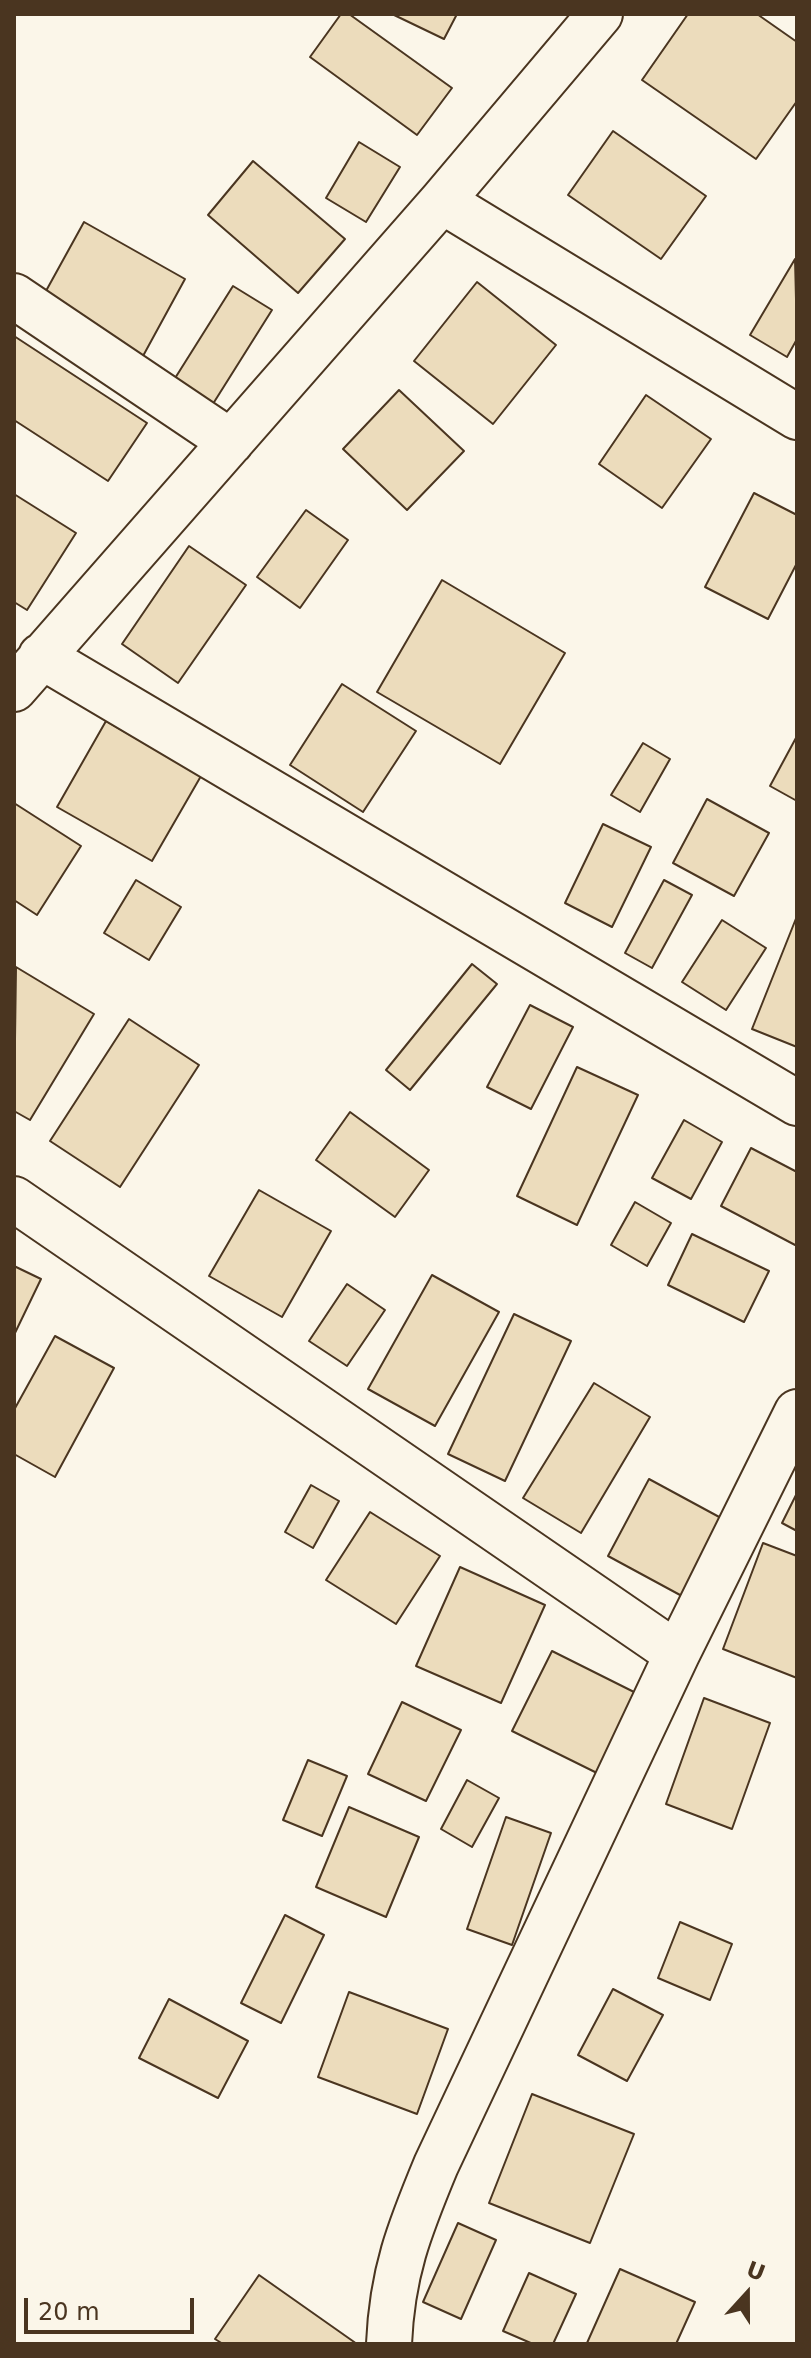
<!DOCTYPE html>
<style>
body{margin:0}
#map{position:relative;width:811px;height:2358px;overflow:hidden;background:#fbf6e9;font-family:"DejaVu Sans",sans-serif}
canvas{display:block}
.frame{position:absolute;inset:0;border:16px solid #4a3520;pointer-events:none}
.north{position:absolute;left:707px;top:2254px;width:80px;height:80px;-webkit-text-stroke:6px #fbf6e9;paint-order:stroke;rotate:21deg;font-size:22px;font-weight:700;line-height:32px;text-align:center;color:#4a3520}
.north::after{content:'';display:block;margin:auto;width:28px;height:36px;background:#4a3520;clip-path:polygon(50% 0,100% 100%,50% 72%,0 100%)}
.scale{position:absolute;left:24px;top:2298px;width:170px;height:36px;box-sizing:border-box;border:4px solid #4a3520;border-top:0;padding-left:10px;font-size:24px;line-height:28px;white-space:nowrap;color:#4a3520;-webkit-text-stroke:6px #fbf6e9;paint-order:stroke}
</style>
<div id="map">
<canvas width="811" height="2358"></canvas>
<div class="frame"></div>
<div class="north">U</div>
<div class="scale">20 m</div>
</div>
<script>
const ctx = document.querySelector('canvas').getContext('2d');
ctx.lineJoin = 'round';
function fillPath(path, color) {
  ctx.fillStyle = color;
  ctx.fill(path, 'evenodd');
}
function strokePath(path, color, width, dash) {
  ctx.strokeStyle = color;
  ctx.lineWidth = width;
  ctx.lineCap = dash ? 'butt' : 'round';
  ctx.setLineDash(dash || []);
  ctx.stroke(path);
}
const building = new Path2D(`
 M341 14H349L452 88 417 135 310 57Z
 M392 14H457L444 39Z
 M688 14H757L797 42V101L756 159 642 80Z
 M613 131 706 196 661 259 568 195Z
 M359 142 400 167 366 222 326 198Z
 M253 161 345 239 298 293 208 215Z
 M84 222 185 279 143 356 41 300Z
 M795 259 797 339 787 357 750 335Z
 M477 282 556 345 493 424 414 361Z
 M233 286 272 310 211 407 172 383Z
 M14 336 147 423 108 481 14 420Z
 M399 390 464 451 407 510 343 449Z
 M646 395 711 439 662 508 599 464Z
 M754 493 797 515V563L768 619 705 587Z
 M14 494 76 533 27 610 14 602Z
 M306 510 348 540 300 608 257 577Z
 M189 546 246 585 178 683 122 644Z
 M442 580 565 653 500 764 377 692Z
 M342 684 416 731 363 812 290 765Z
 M106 721 201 776 152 861 57 807Z
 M797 736V801L770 786Z
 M643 743 670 759 640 812 611 795Z
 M707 799 769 833 734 896 673 863Z
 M14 803 81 846 37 915 14 900Z
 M603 824 651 847 612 927 565 903Z
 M136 880 181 907 149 960 104 933Z
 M664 880 692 895 652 968 625 953Z
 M797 916V1047L752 1029Z
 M722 920 766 948 726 1010 682 982Z
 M472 964 497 984 410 1090 386 1070Z
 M16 967 94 1014 30 1120 14 1111Z
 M530 1005 573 1027 531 1109 487 1087Z
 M129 1019 199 1065 120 1187 50 1141Z
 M577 1067 638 1095 577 1225 517 1196Z
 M350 1112 429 1170 395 1217 316 1160Z
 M684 1120 722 1142 691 1199 652 1178Z
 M751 1148 797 1172V1246L721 1206Z
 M259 1190 331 1231 282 1317 209 1276Z
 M635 1202 671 1223 647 1266 611 1245Z
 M692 1234 769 1271 744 1322 668 1285Z
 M14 1266 41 1279 14 1335Z
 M432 1275 499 1312 435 1426 368 1389Z
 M347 1284 385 1310 347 1366 309 1341Z
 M514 1314 571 1341 505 1481 448 1454Z
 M55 1336 114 1368 55 1477 14 1454V1410Z
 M594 1383 650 1417 581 1533 523 1498Z
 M649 1479 734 1525 693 1602 608 1556Z
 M311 1485 339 1501 313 1548 285 1532Z
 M797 1493V1531L782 1523Z
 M370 1512 440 1556 396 1624 326 1580Z
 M763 1543 797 1556V1678L723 1649Z
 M460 1567 545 1605 501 1703 416 1666Z
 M552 1651 642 1696 601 1775 512 1731Z
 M704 1698 770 1723 732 1829 666 1804Z
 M402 1702 461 1730 426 1801 368 1774Z
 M308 1760 347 1776 322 1836 283 1820Z
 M467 1780 499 1798 472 1847 441 1829Z
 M349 1807 419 1837 386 1917 316 1887Z
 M506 1817 551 1833 512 1945 467 1929Z
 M285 1915 324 1935 281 2023 241 2003Z
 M680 1922 732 1944 710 2000 658 1978Z
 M613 1989 663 2015 627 2081 578 2055Z
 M349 1992 448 2029 417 2114 318 2077Z
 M169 1999 248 2041 218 2098 139 2058Z
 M532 2094 634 2134 590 2243 489 2203Z
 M458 2223 496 2240 461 2319 423 2302Z
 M620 2269 695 2302 676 2344 587 2343Z
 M529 2273 576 2294 553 2344H533L503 2331Z
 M259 2275 357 2344H223L215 2339Z`);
fillPath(building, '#ecdcbc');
strokePath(building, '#4a3520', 2);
const minor = new Path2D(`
 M442 201 797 417
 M14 296 231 442
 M41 656 797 1103
 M14 689 442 201 600 14
 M14 1199 677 1654
 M389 2344C392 2273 409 2230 436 2165L677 1654 797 1412`);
strokePath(minor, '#4a3520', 48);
strokePath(minor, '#fbf6e9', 44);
</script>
